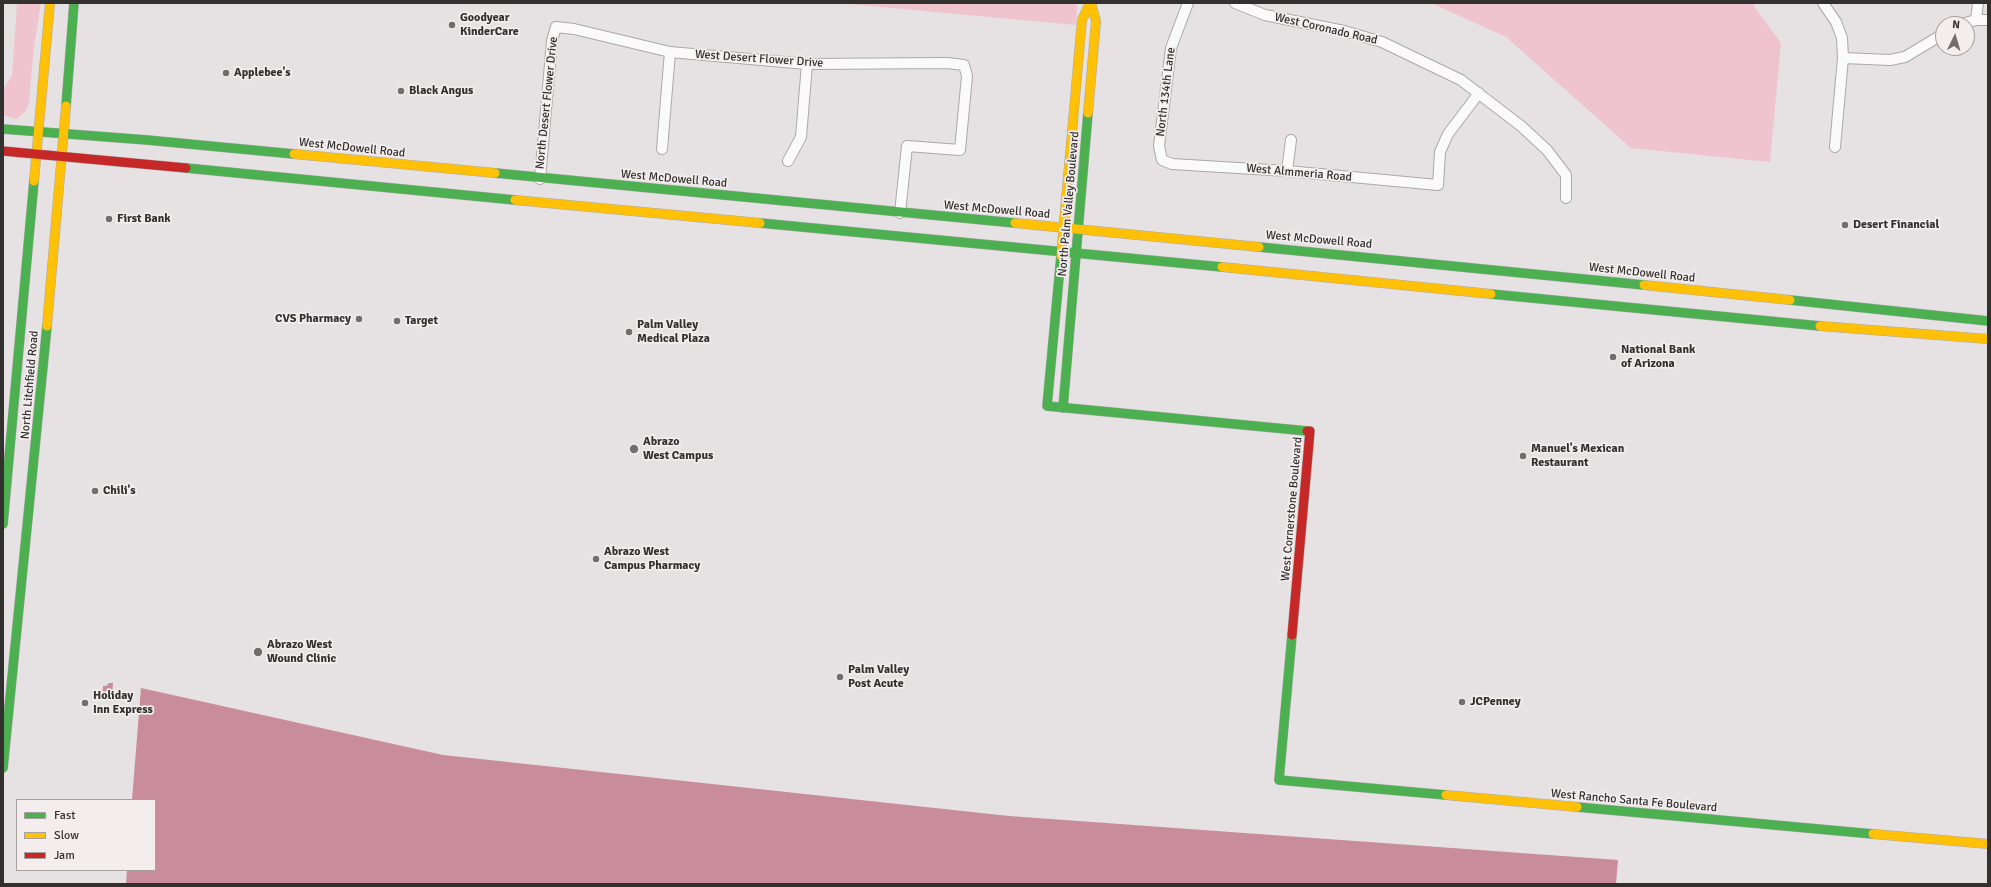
<!DOCTYPE html>
<style>
body{margin:0}
#map{position:relative;width:1991px;height:887px;overflow:hidden;background:#e6e1e2;font-family:Signika,sans-serif}
canvas{display:block}
.frame{position:absolute;inset:0;border:4px solid #333030;pointer-events:none}
.legend{position:absolute;left:16px;top:799px;width:140px;height:72px;box-sizing:border-box;background:#f4edee;border:1px solid #a7a1a2;margin:0;padding:5px 7px;list-style:none;font-size:12px;color:#333030}
.legend li{display:flex;align-items:center;gap:8px;height:20px}
.legend b{width:20px;border:1px solid #a7a1a2}
.north{position:absolute;left:1935px;top:16px;width:40px;height:40px;box-sizing:border-box;background:#f4edee;border:1px solid #a7a1a2;border-radius:50%;rotate:5deg;font-size:11px;font-weight:700;line-height:16px;text-align:center;color:#333030}
.north::after{content:'';display:block;margin:auto;width:14px;height:18px;background:#726e6e;clip-path:polygon(50% 0,100% 100%,50% 72%,0 100%)}
</style>
<div id="map">
<canvas width="1991" height="887"></canvas>
<div class="frame"></div>
<ul class="legend">
<li><b style="height:5px;background:#4caf50"></b>Fast</li>
<li><b style="height:5px;background:#ffc107"></b>Slow</li>
<li><b style="height:5px;background:#c62828"></b>Jam</li>
</ul>
<div class="north">N</div>
</div>
<script>
const ctx = document.querySelector('canvas').getContext('2d');
ctx.lineJoin = 'round';
function fillPath(path, color) {
  ctx.fillStyle = color;
  ctx.fill(path, 'evenodd');
}
function strokePath(path, color, width, dash) {
  ctx.strokeStyle = color;
  ctx.lineWidth = width;
  ctx.lineCap = dash ? 'butt' : 'round';
  ctx.setLineDash(dash || []);
  ctx.stroke(path);
}
function write(font, color, halo, rows, align = 'center') {
  ctx.font = font + ' Signika,sans-serif';
  ctx.lineWidth = 3.5;
  ctx.setLineDash([]);
  ctx.textBaseline = 'middle';
  ctx.strokeStyle = halo;
  ctx.fillStyle = color;
  for (const [text, x, y, turn = 0] of rows) {
    ctx.save();
    ctx.translate(x, y);
    ctx.rotate((+turn || 0) * Math.PI / 180);
    ctx.textAlign = isNaN(turn) ? turn : align;
    if (halo) ctx.strokeText(text, 0, 0);
    ctx.fillText(text, 0, 0);
    ctx.restore();
  }
}
fillPath(new Path2D(`
 M17 3H41L34 46 29 102 26 111 16 119 3 115V89L12 76Z
 M838 3H1077L1076 25Z
 M1431 3H1752L1781 43 1770 162 1631 148 1506 37Z`), '#efc4ce');
fillPath(new Path2D(`
 M109 683H113L112 696 109 695 107 699H102L103 686H106Z
 M141 688 443 755 1009 816 1618 860 1616 884H126L127 870H155V800H132Z`), '#c88c9b');
const street = new Path2D(`
 M1188 3 1171 48 1159 146 1162 160 1172 164 1287 171 1438 185 1440 152 1448 134 1479 93
 M1235 3 1265 15 1344 31 1382 42 1461 80 1521 126 1547 150 1566 175V198
 M1823 3 1836 22 1842 38 1843 58 1835 147
 M1976 20 1978 3
 M1961 24 1976 20H1988
 M1843 58 1890 60 1905 57 1943 34
 M662 149 670 52
 M788 161 801 137 807 64
 M1287 171 1291 140
 M540 179 552 41 556 27 574 29 670 52 807 64 947 63 964 65 967 76 960 150 907 146 900 213`);
const fast = new Path2D(`
 M66 106 74 3
 M3 129 147 140 294 154
 M186 168 515 200
 M495 173 1015 223
 M760 223 1222 267
 M1259 247 1644 285
 M1061 256 1047 406 1307 431
 M1491 294 1820 326
 M1790 300 1988 321
 M1063 408 1088 113
 M3 524 34 181
 M1292 635 1279 780 1446 795
 M3 768 47 326
 M1577 807 1873 834`);
const slow = new Path2D(`
 M1088 113 1096 21 1091 3
 M294 154 495 173
 M34 181 50 3
 M515 200 760 223
 M1015 223 1259 247
 M1061 256 1082 20 1090 3
 M1222 267 1491 294
 M1644 285 1790 300
 M47 326 66 106
 M1820 326 1988 339
 M1446 795 1577 807
 M1873 834 1988 844`);
const jam = new Path2D(`
 M3 151 186 168
 M1292 635 1310 431H1307`);
strokePath(street, '#aba8a8', 12);
strokePath(fast, '#aba8a8', 10);
strokePath(slow, '#aba8a8', 10);
strokePath(jam, '#aba8a8', 10);
strokePath(street, '#fbfafb', 10);
strokePath(fast, '#4caf50', 9);
strokePath(slow, '#ffc107', 9);
strokePath(jam, '#c62828', 9);
for (const [x, y, r, color] of [
 [452,25,4,"#726e6e"],
 [226,73,4,"#726e6e"],
 [401,91,4,"#726e6e"],
 [109,219,4,"#726e6e"],
 [1845,225,4,"#726e6e"],
 [359,319,4,"#726e6e"],
 [397,321,4,"#726e6e"],
 [629,332,4,"#726e6e"],
 [1613,357,4,"#726e6e"],
 [634,449,5,"#726e6e"],
 [1523,456,4,"#726e6e"],
 [95,491,4,"#726e6e"],
 [596,559,4,"#726e6e"],
 [258,652,5,"#726e6e"],
 [840,677,4,"#726e6e"],
 [1462,702,4,"#726e6e"],
 [85,703,4,"#726e6e"]
]) {
  const dot = new Path2D();
  dot.arc(x, y, r, 0, 2 * Math.PI);
  ctx.fillStyle = color;
  ctx.fill(dot);
  strokePath(dot, '#f4edee', 1.5);
}
write('bold 12px', '#333030', '#f4edee', [
 ["Goodyear",460,18],
 ["KinderCare",460,32],
 ["Applebee's",234,73],
 ["Black Angus",409,91],
 ["First Bank",117,219],
 ["Desert Financial",1853,225],
 ["CVS Pharmacy",351,319,"right"],
 ["Target",405,321],
 ["Palm Valley",637,325],
 ["Medical Plaza",637,339],
 ["National Bank",1621,350],
 ["of Arizona",1621,364],
 ["Abrazo",643,442],
 ["West Campus",643,456],
 ["Manuel's Mexican",1531,449],
 ["Restaurant",1531,463],
 ["Chili's",103,491],
 ["Abrazo West",604,552],
 ["Campus Pharmacy",604,566],
 ["Abrazo West",267,645],
 ["Wound Clinic",267,659],
 ["Palm Valley",848,670],
 ["Post Acute",848,684],
 ["Holiday",93,696],
 ["Inn Express",93,710],
 ["JCPenney",1470,702]
], 'left');
write('12px', '#333030', '#f4edee', [
 ["West Coronado Road",1326,29,13],
 ["West Desert Flower Drive",759,59,4],
 ["North 134th Lane",1166,92,-83],
 ["North Desert Flower Drive",547,103,-84],
 ["West McDowell Road",352,148,6],
 ["West Almmeria Road",1299,173,5],
 ["West McDowell Road",674,179,5],
 ["North Palm Valley Boulevard",1069,204,-85],
 ["West McDowell Road",997,210,5],
 ["West McDowell Road",1319,240,5],
 ["West McDowell Road",1642,273,6],
 ["North Litchfield Road",30,385,-85],
 ["West Cornerstone Boulevard",1292,509,-85],
 ["West Rancho Santa Fe Boulevard",1634,801,5]
]);
</script>
